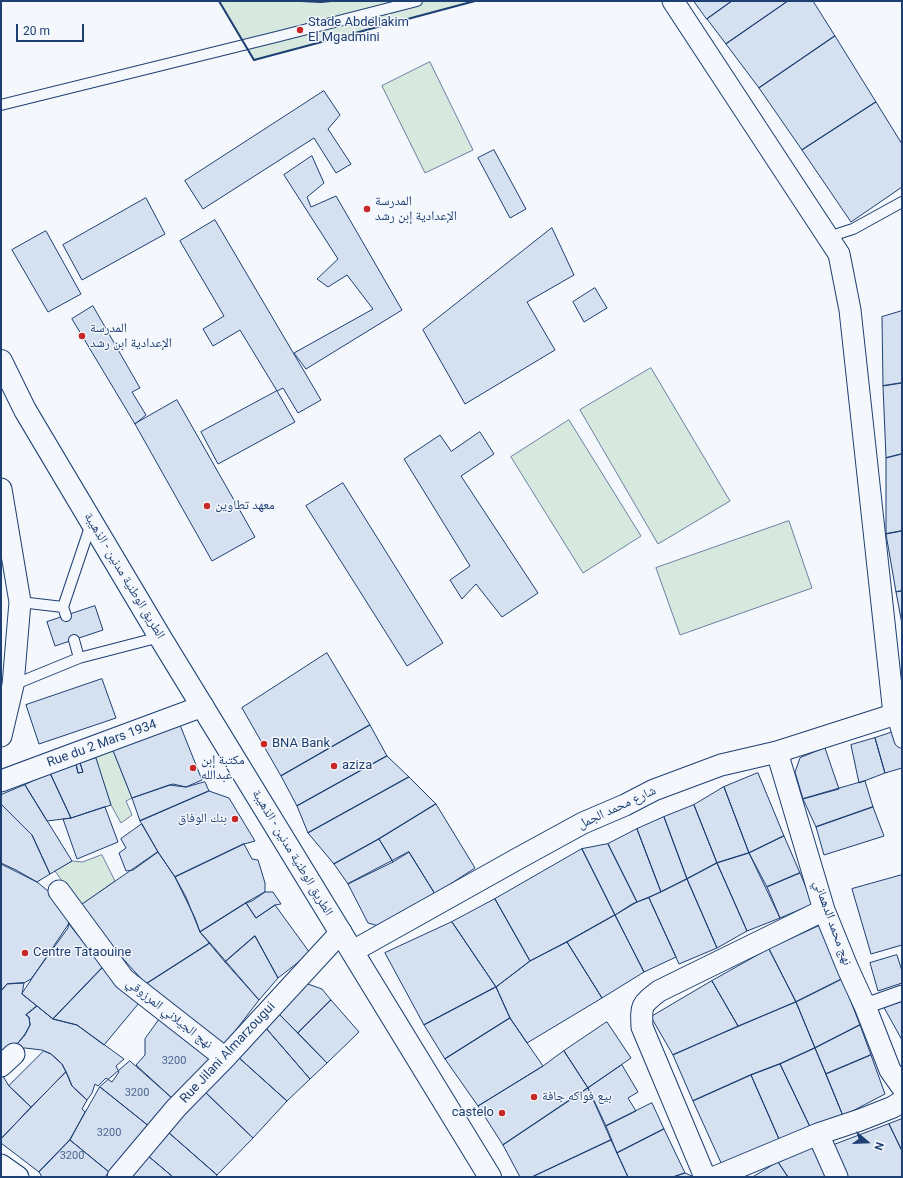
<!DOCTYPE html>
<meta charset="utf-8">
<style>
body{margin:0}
#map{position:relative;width:903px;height:1178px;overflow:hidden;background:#f4f7fb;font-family:Roboto,sans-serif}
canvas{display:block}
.frame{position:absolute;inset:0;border:2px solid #1d3f73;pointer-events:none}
.north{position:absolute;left:847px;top:1122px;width:40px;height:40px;-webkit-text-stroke:3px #f4f7fb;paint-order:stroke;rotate:109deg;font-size:11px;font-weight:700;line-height:16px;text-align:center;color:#1d3f73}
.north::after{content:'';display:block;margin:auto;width:14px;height:18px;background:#1d3f73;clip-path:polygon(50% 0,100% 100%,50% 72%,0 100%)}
.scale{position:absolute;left:16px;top:24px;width:68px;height:18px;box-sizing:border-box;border:2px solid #1d3f73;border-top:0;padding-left:5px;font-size:12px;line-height:14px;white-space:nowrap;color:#1d3f73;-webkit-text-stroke:3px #f4f7fb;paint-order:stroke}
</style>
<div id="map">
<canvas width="903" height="1178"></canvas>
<div class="frame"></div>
<div class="north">N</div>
<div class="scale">20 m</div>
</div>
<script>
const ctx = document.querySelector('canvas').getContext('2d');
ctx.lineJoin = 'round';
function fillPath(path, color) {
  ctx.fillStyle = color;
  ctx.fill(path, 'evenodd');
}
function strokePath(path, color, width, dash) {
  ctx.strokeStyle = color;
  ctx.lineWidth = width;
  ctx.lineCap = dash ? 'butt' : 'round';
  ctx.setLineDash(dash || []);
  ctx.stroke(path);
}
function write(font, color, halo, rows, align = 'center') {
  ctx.font = font + ' Roboto,"Noto Naskh Arabic",sans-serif';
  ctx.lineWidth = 3;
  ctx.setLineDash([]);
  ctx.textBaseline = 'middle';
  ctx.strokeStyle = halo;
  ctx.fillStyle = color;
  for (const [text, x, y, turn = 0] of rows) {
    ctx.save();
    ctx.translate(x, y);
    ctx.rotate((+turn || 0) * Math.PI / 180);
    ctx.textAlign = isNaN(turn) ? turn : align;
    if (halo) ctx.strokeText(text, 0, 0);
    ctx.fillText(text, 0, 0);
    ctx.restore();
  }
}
const green = new Path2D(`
 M219 1H475L254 60Z
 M430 62 473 150 425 173 382 86Z
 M651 368 730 501 658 544 580 410Z
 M569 420 641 536 583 573 511 457Z
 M789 521 812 588 680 635 656 568Z
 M112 748 132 798 126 801 132 815 121 823 111 805 94 755Z
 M102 855 115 881 80 906 55 871 72 861 82 862Z`);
fillPath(green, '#d7e8df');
strokePath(green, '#687fa3', 1);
const building = new Path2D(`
 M694 1H732L707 19Z
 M732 1H788L726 44 707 19Z
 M788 1H813L835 36 759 88 726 44Z
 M835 36 876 102 802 150 759 88Z
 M324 91 340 115 328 129 351 164 336 173 314 138 203 209 185 181Z
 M876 102 902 144V187L851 222 802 150Z
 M494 150 526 209 510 218 478 158Z
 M312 156 324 183 307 197 311 207 336 196 402 310 306 369 294 353 373 309 347 275 328 287 317 279 338 259 284 175Z
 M146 198 165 234 82 280 63 245Z
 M215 220 321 400 298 413 283 388 277 391 240 330 213 346 203 329 224 316 180 241Z
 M552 228 574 275 527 302 555 350 465 404 423 330Z
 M46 231 81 294 48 312 12 250Z
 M595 288 607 308 584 322 573 302Z
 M93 306 140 388 132 392 146 415 135 424 72 319Z
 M902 311V383L883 386 882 317Z
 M902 383V454L886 458 883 386Z
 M277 391 295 422 218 464 201 432Z
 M177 400 255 537 212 561 135 424Z
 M480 432 494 454 461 476 538 593 502 617 476 584 462 599 450 580 470 566 404 459 440 435 451 451Z
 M902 454V531L886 534V458Z
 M343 483 443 643 407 666 306 506Z
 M902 531V591L896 592 886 534Z
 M902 591V624L896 592Z
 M95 606 103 630 55 646 47 622Z
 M327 653 370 725 281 776 242 708Z
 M102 679 116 718 39 744 26 705Z
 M178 720 202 780 186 787 173 784 132 798 112 748Z
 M370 725 387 756 297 806 281 776Z
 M896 731 902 749V768L885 773 875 738Z
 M875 738 885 773 859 783 851 745Z
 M825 748 839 789 803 799 795 772 800 758Z
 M387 756 409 777 308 833 297 806Z
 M96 758 111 805 71 818 50 773 76 764 78 773 83 772 80 763Z
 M80 763 83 772 78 773 76 764Z
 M50 773 71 818 47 821 25 785Z
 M758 773 784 836 749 853 724 787Z
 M409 777 436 804 379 839 334 864 308 833Z
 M865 781 873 807 816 827 803 799Z
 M205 782 209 791 140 821 132 798 169 785 186 787Z
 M25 785 72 861 50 874 32 835 1 804V795Z
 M724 787 749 853 717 863 694 805Z
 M209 791 229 798 255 841 244 844 175 877 158 852 140 821Z
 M1 804 32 835 50 874 37 882 16 870 1 863Z
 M436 804 475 868 435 894 409 852 393 862 379 839Z
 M694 805 717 863 687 879 664 817Z
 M105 807 118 842 77 859 63 819 71 818Z
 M873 807 884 836 824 855 816 827Z
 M664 817 687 879 661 892 637 829Z
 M142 824 158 852 133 870 126 871 119 853 126 848 121 839Z
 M637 829 661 892 637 902 608 844Z
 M784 836 800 873 767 887 749 853Z
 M379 839 393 862 348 884 334 864Z
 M244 844 252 859 258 860 265 883V892L252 901 246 903 200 932 186 897 175 877Z
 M608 844 637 902 615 915 582 849Z
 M582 849 615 915 567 942 530 961 495 899Z
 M158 852 175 877 195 918 200 932 210 943 146 984 77 908Z
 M409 852 435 894 382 927 368 923 348 884Z
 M749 853 780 918 747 931 717 863Z
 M717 863 747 931 717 948 687 879Z
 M1 864 37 882 70 909 68 928 31 979 24 983 7 984 1 991Z
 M800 873 813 904 780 918 767 887Z
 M902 875V945L871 954 852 889Z
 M687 879 717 948 679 964 649 898Z
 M265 892H273L281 904 275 905 256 918 246 903Z
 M649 898 676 957 644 972 615 915 632 904Z
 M495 899 530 961 496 987 452 922Z
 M246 903 256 918 275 905 310 953 278 978 255 936 225 962 200 932Z
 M615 915 644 972 602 998 567 942Z
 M452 922 496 987 424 1025 385 953Z
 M69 924 103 967 53 1019 22 994Z
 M819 926 842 979 796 1002 769 949Z
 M255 936 278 978 259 1000 225 962Z
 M567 942 602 998 527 1043 510 1018 496 987 530 961Z
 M210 943 259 1000 222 1048 146 984Z
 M769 949 796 1002 738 1026 712 981Z
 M897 955 902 971V983L878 991 870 963Z
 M103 967 139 1003 104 1045 77 1025 53 1019Z
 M842 979 860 1025 815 1048 796 1002Z
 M712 981 738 1026 673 1055 651 1017Z
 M24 983 22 994 37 1006 26 1015 29 1017 30 1025 25 1035 12 1050 6 1053 1 1048V991L7 984Z
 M305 983 322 989 331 1000 298 1033 278 1013Z
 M496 987 510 1018 445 1059 424 1025Z
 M902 997V1040L882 1004Z
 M331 1000 359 1032 327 1063 298 1033Z
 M796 1002 815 1048 780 1064 751 1075 693 1101 673 1055Z
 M37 1006 53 1019 77 1025 124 1059 116 1066 119 1072 112 1082 106 1078 98 1086 95 1084 92 1093 87 1100 72 1086 68 1076 62 1064 51 1054 42 1050 25 1048 13 1049 25 1034 30 1025 29 1017 26 1015Z
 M278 1013 327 1063 310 1079 265 1027Z
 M161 1017 213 1057 173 1099 136 1065 145 1055V1039Z
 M510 1018 543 1066 478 1106 445 1059Z
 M607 1022 631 1058 588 1088 564 1051Z
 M860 1025 871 1055 826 1074 815 1048Z
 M265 1027 310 1079 287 1101 237 1056Z
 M815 1048 843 1116 812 1131 780 1064Z
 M44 1051 51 1054 62 1064 66 1072 31 1107 9 1086Z
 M564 1051 588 1088 503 1145 478 1106 543 1066Z
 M871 1055 885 1094 843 1116 826 1074Z
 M237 1056 287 1101 253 1138 204 1091Z
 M130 1061 173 1099 150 1127 100 1087Z
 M780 1064 812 1131 785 1145 779 1139 751 1075Z
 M622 1065 638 1092 628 1098 636 1111 606 1126 588 1088Z
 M66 1072 72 1086 87 1100 82 1109 85 1112 70 1140 39 1172 1 1143V1139Z
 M1 1073 9 1086 31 1107 1 1139Z
 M751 1075 779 1139 722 1165 693 1101Z
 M100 1087 150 1127 109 1172 70 1140Z
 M588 1088 611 1140 532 1177H520L503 1145Z
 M204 1091 253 1138 217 1175 168 1132Z
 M652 1103 664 1129 617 1153 606 1126Z
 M902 1119V1151L889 1124Z
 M889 1124 902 1151V1177H846L831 1146Z
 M664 1129 685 1173 673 1177H628L617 1153Z
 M168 1132 217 1175 216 1177H173L147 1155Z
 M70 1140 109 1172 105 1177H41V1175L39 1172Z
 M611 1140 628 1177H532Z
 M813 1147 830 1177H788L778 1162Z
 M147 1155 173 1177H129Z
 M778 1162 788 1177H753Z
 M685 1173 694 1177H673Z`);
fillPath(building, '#d5e0f0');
strokePath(building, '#1d3f73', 1);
const service = new Path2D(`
 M1 105 280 36 417 1
 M828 237 853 229 902 202
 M20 602 63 607
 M66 616 63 607 91 524
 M74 640 79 658 160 637
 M13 685 79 658`);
const pedestrian = new Path2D(`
 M894 714 902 740
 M865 1006 902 993`);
const minor = new Path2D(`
 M673 1 839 254 850 310 894 714
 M1 489 20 602 13 685 1 736
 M777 752 824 910 848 969 865 1006 890 1070 902 1087
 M1 781 203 706
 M59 891 124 979 225 1058
 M353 951 519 858 583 823 625 805 654 790 721 765 777 752 902 712
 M1 1066 14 1054
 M818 1134 837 1177
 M1 1165 18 1177
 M118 1177 176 1108 225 1058 341 932
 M705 1177 642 1027C641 1005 641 1005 659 991L824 910
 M715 1177 818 1134 860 1120 893 1107 902 1101`);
const primary = new Path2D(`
 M1 361 25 410 160 637 490 1177`);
strokePath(service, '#1d3f73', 12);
strokePath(pedestrian, '#1d3f73', 17);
strokePath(minor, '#1d3f73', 23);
strokePath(primary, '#1d3f73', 24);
strokePath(service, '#f4f7fb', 10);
strokePath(pedestrian, '#f4f7fb', 15);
strokePath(minor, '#f4f7fb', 21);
strokePath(primary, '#f4f7fb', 22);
strokePath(new Path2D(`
 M219 1 254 60 475 1
 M301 1 321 2 331 1`), '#1d3f73', 2);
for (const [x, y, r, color] of [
 [300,30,4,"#c62828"],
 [367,209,4,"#c62828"],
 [82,336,4,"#c62828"],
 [207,506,4,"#c62828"],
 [264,744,4,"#c62828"],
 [334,766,4,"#c62828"],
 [193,768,4,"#c62828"],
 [235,819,4,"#c62828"],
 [25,953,4,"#c62828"],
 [534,1097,4,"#c62828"],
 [502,1113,4,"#c62828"]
]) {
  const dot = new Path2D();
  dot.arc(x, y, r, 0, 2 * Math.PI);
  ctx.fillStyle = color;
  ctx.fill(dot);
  strokePath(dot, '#f4f7fb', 1.5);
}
write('11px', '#4b6792', null, [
 ["3200",174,1061],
 ["3200",137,1093],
 ["3200",109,1133],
 ["3200",72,1156]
]);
write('13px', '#1d3f73', '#f4f7fb', [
 ["Stade Abdelاakim",308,23],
 ["El Mgadmini",308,38],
 ["المدرسة",375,202],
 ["الإعدادية إبن رشد",375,217],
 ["المدرسة",90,329],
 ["الإعدادية ابن رشد",90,344],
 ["معهد تطاوين",215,506],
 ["BNA Bank",272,744],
 ["مكتبة إبن",201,761],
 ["عبدالله",201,776],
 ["aziza",342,766],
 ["بنك الوفاق",227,819,"right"],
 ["Centre Tataouine",33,953],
 ["بيع فواكه جافة",542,1097],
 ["castelo",494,1113,"right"]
], 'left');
write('13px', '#1d3f73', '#f4f7fb', [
 ["الطريق الوطنية مدنين - الذهيبة",124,576,59],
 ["Rue du 2 Mars 1934",102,744,-20],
 ["شارع محمد الجمل",617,808,-25],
 ["الطريق الوطنية مدنين - الذهيبة",292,853,59],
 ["نهج محمد الدهماني",832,923,70],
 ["نهج الجيلاني المرزوقي",169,1014,38],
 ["Rue Jilani Almarzougui",228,1053,-47]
]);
</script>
